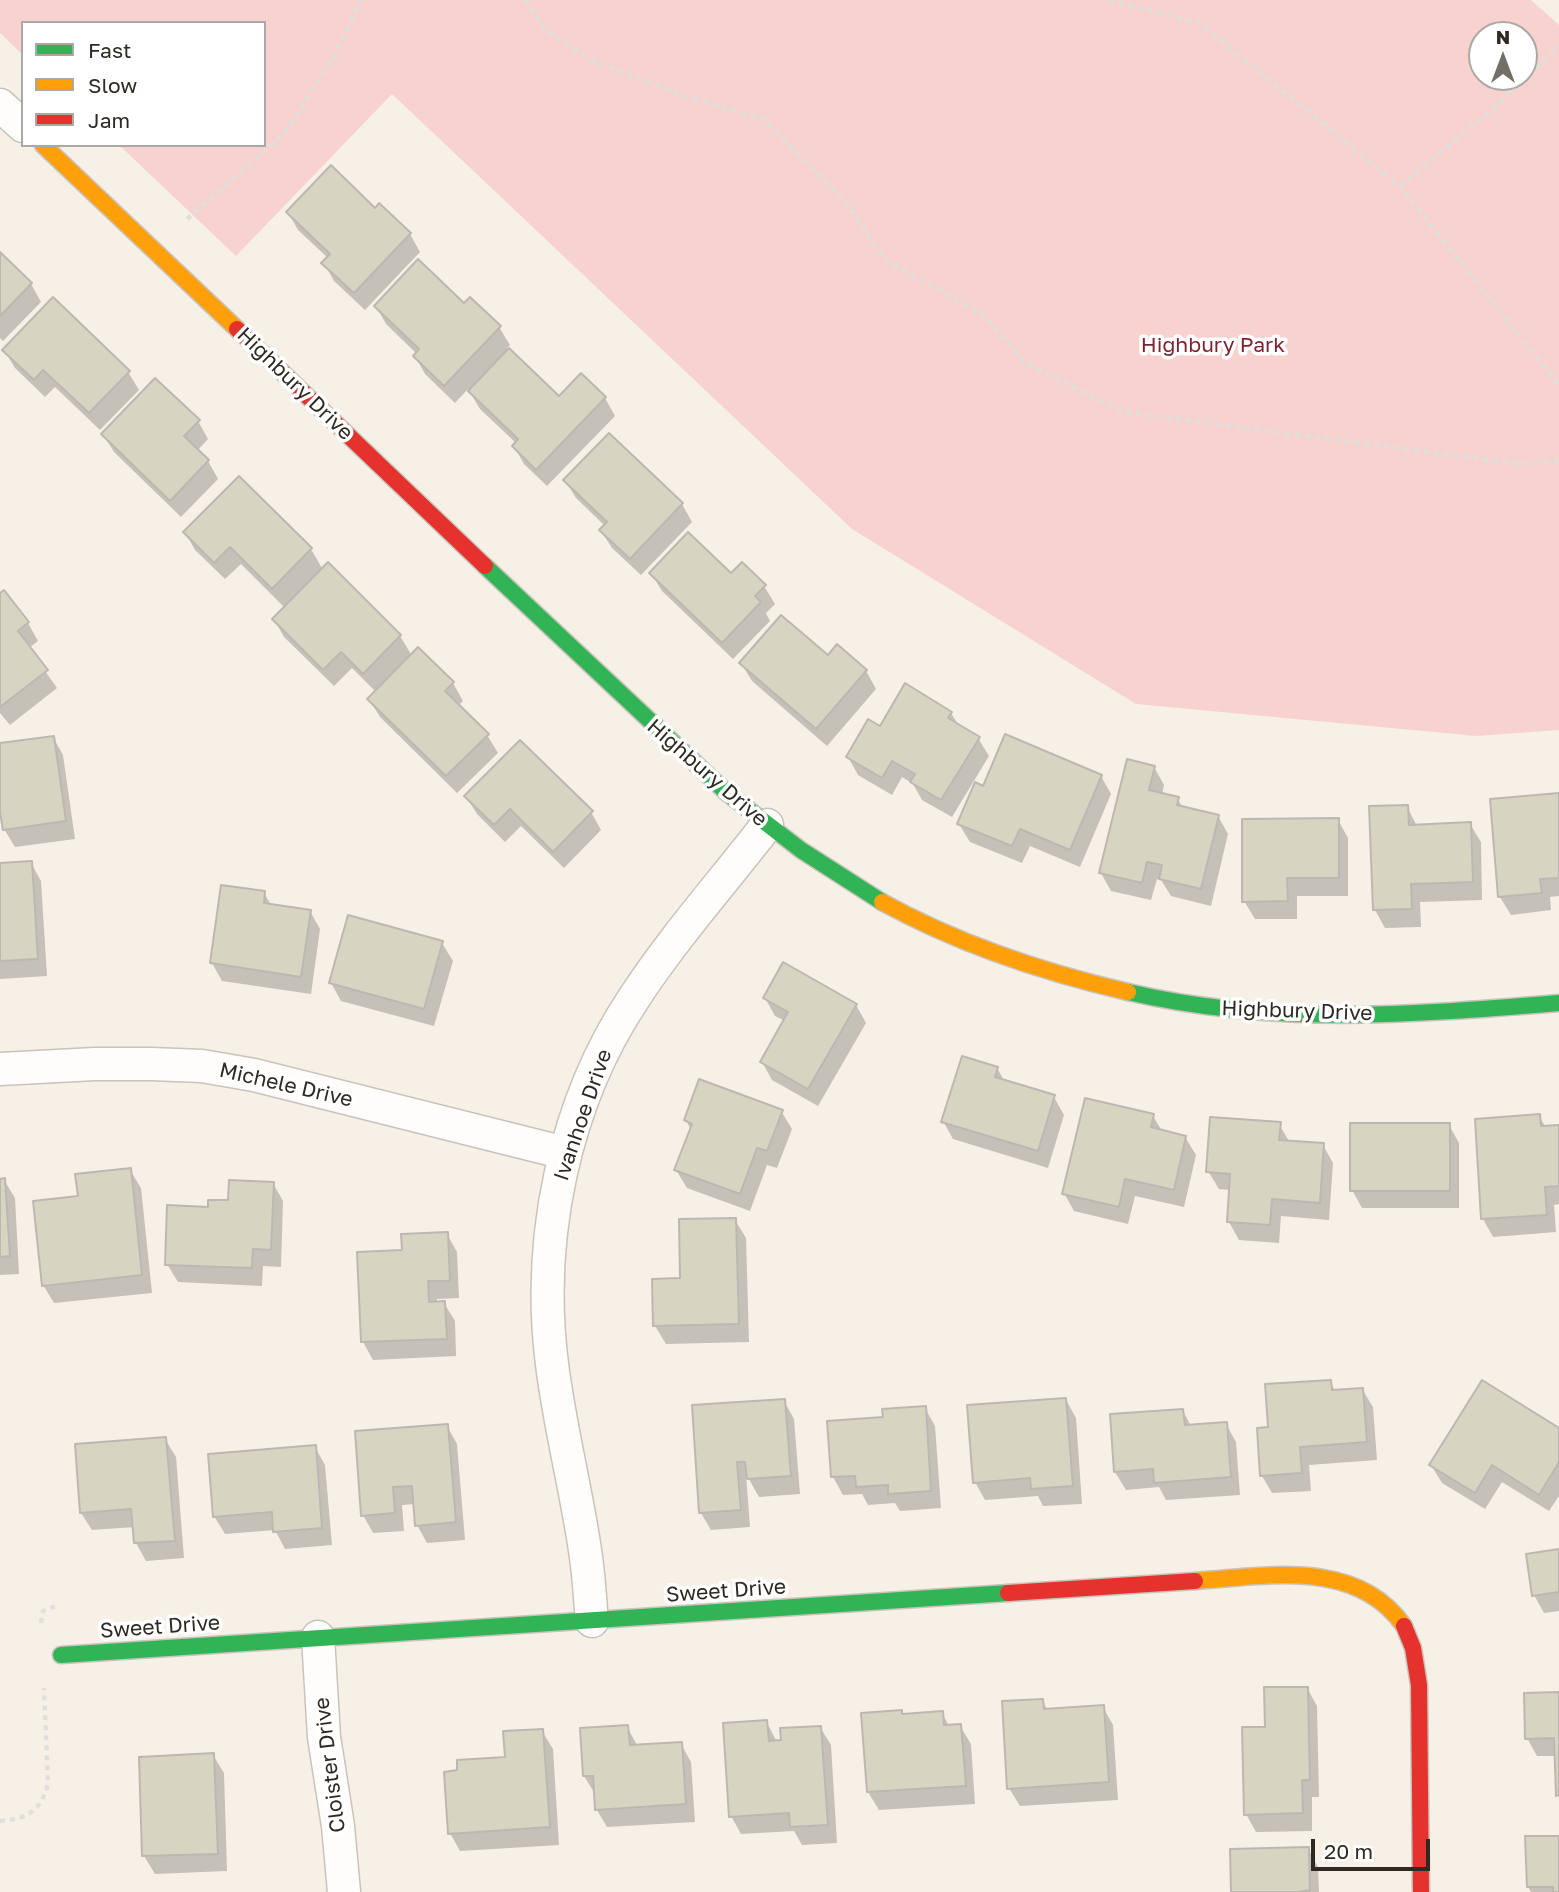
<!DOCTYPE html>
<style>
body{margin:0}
#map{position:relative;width:1559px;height:1892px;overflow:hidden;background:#f7f0e7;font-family:"Golos Text",sans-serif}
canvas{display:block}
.legend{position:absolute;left:21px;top:21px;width:245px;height:126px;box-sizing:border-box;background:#fff;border:2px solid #aba9a6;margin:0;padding:9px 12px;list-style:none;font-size:21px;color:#2e2921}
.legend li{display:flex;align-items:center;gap:14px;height:35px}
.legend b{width:35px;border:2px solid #aba9a6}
.north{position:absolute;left:1468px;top:21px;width:70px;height:70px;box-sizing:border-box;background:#fff;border:2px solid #aba9a6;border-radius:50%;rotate:0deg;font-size:19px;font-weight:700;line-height:28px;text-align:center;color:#2e2921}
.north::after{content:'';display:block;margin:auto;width:24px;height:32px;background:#746f66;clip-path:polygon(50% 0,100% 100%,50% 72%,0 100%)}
.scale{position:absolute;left:1311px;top:1839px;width:119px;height:32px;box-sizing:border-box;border:4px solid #2e2921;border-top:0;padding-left:9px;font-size:21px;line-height:24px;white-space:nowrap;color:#2e2921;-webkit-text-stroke:5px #fff;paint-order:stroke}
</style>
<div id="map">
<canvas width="1559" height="1892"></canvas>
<ul class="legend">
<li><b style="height:9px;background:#30b455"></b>Fast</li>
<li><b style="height:9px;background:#ff9f0a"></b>Slow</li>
<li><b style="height:9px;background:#e5322d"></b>Jam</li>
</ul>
<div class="north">N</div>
<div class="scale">20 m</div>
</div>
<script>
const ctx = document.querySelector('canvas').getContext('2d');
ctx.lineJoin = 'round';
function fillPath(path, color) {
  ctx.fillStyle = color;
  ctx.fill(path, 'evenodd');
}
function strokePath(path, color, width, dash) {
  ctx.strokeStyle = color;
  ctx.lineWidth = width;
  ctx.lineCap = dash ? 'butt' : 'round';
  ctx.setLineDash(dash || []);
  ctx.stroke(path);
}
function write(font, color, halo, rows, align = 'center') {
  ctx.font = font + ' "Golos Text",sans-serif';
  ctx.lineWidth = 7;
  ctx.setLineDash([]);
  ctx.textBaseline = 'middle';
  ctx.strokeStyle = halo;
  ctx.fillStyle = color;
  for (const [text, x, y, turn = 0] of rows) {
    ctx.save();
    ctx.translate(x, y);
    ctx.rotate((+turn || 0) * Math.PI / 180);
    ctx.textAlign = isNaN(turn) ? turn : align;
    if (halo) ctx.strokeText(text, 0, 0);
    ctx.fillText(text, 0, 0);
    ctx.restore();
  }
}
fillPath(new Path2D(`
 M0 0H1531L1559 25V730L1476 736 1136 704 852 529 392 94 236 256 119 145H264V23H23V55L0 33ZM1482 35H1524V77H1482Z`), '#f8d2cf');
fillPath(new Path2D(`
 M379 205 410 234 420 252 365 310 334 281 324 263 328 258 298 230 288 212 375 210Z
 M0 254 31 284 41 302 3 341 0 338Z
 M464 305 499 327 510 345 507 348 559 398H605L615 416 547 486 524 464 514 446 516 443 480 409 468 389 455 403 425 374 415 356 417 354 386 324 376 306Z
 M4 350 128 372 139 390 100 430 55 387 45 397 15 368Z
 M198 421 208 439 197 451 208 461 218 479 181 517 114 452 103 434Z
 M609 435 682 504 692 522 641 575 612 548 601 531 605 526 576 498 565 480Z
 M185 532 311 549 323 570 400 636 412 656 453 683 463 701 458 706 487 735 498 753 457 793 380 717 369 699 376 692 352 668 334 686 284 637 274 619 285 608 241 564 225 579 195 550Z
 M651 573 732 576 764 586 775 604 766 613 770 621 733 659 662 591Z
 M4 592 28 623 38 641 29 648 57 688 10 725 0 713V595Z
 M741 663 866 671 876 689 827 746 752 681Z
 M951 713 959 726 978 738 989 756 952 817 922 800 913 784 902 777 892 795 858 775 848 757 880 728Z
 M53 737 63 755 75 839 15 847 4 829 0 799V745Z
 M1154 767 1164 785 1162 795 1177 798 1183 808 1218 816 1228 834 1211 906 1171 896 1161 880 1157 879 1151 900 1111 891 1101 873Z
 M1101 776 1111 794 1080 867 1030 846 1022 863 970 842 959 824 984 788Z
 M1559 795V896L1550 897 1551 910 1511 915 1500 897Z
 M466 796 591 812 601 830 564 868 521 826 505 842 477 814Z
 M1407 807 1417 826 1470 824 1481 842 1482 900 1420 902 1421 927 1385 928 1375 910 1371 808Z
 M1338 820 1348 838V896H1297V919H1255L1244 901Z
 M31 863 41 881 47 976 0 979V865Z
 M264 893 271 905 310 911 320 929 311 994 222 981 212 963Z
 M442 943 453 961 434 1026 341 1001 331 983Z
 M765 998 856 1005 866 1023 818 1106 772 1080 762 1062 785 1021 775 1016Z
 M997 1068 1005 1082 1054 1097 1064 1115 1048 1168 953 1139 943 1121Z
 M781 1111 792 1129 777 1168 767 1165 750 1211 687 1188 676 1170 691 1130 686 1120Z
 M1153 1116 1162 1131 1185 1137 1196 1155 1184 1207 1135 1196 1128 1224 1074 1211 1064 1193Z
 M1539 1116 1546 1128 1559 1127V1204L1554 1205 1556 1232 1493 1237 1483 1219Z
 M1279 1124 1290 1143 1323 1145 1333 1163 1329 1220 1281 1216 1279 1243 1239 1240 1229 1222 1231 1190 1219 1189 1208 1171Z
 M1449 1125 1459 1143V1208H1362L1352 1190Z
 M130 1170 141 1188 152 1293 54 1303 43 1285Z
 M0 1180H4L15 1198 19 1274 0 1275Z
 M273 1183 283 1201 281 1267 263 1266 262 1286 178 1282 167 1264 210 1209Z
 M735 1220 746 1238 749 1342 666 1344 655 1326 682 1280Z
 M447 1234 457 1252 459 1298 437 1299V1303H444L455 1321 456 1356 373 1360 363 1342 404 1251Z
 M1330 1382 1336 1392 1362 1389 1373 1407 1377 1460 1309 1465 1311 1491 1272 1493 1262 1476 1270 1428Z
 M1066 1400 1076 1418 1082 1504 1043 1506 1038 1496 985 1500 975 1482Z
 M784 1401 794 1419 800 1494 759 1497 746 1474 750 1527 711 1530 701 1513 693 1407Z
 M925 1408 935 1426 941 1508 900 1511 895 1503 868 1505 862 1494 843 1495 833 1477 885 1418Z
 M1183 1411 1191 1426 1226 1424 1236 1442 1240 1495 1166 1500 1159 1487 1126 1490 1115 1472Z
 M447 1426 457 1444 465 1540 427 1543 417 1525 415 1504 402 1505 404 1531 373 1533 363 1515Z
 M1559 1430V1496L1549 1511 1502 1482 1485 1509 1442 1483 1431 1465Z
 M165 1439 176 1457 184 1558 146 1561 136 1543 135 1527 92 1530 81 1513Z
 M315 1447 325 1465 332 1545 285 1549 275 1530 225 1534 214 1516Z
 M1559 1551V1611L1544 1613 1534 1595Z
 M1307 1688 1317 1706 1319 1797H1312V1831L1256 1832 1246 1814 1267 1729Z
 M1559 1694V1798L1556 1756H1537L1527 1738Z
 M1042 1700 1048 1711 1103 1707 1113 1725 1118 1800 1020 1806 1009 1788Z
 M942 1713 949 1726H960L971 1744 975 1804 879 1810 868 1792 863 1715Z
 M766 1721 777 1742 820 1727 831 1745 837 1843 802 1845 794 1831 741 1834 731 1816Z
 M627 1727 637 1745 681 1744 691 1762 695 1822 607 1827 597 1810 595 1794 584 1776Z
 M542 1731 553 1749 559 1845 460 1851 450 1833 507 1758Z
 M213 1755 224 1773 227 1871 155 1874 144 1856Z
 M1559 1837V1892H1531L1528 1887Z
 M1308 1849 1318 1867 1319 1892H1233Z`), '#0003');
const building = new Path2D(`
 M331 165 375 208 379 203 411 233 354 293 321 263 330 254 286 212Z
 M0 252 32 283 0 316Z
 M418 259 464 303 470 297 501 326 444 386 413 356 419 349 374 306Z
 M53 297 130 371 89 413 43 370 34 380 2 350Z
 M509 348 559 396 581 373 606 397 536 470 512 446 518 439 468 391Z
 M155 378 200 420 184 436 209 460 170 501 101 434Z
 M609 433 683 503 630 559 599 530 607 522 563 480Z
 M239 476 312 548 272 589 230 547 214 563 183 532Z
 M688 532 731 573 742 562 766 585 755 596 761 602 722 643 649 573Z
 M328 562 401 635 363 674 341 652 323 670 272 619Z
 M4 590 29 622 18 631 48 670 0 707V593Z
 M781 615 828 655 837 644 867 670 816 729 739 663Z
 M418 647 454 682 445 691 489 734 446 776 367 699Z
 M905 683 952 712 948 718 980 737 941 800 910 782 915 774 892 761 882 778 846 757 868 719 880 726Z
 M1005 734 1102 775 1070 850 1020 829 1012 846 957 824 975 782 983 786Z
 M54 736 66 821 3 830 0 812V743Z
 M520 740 593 811 553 852 510 809 494 825 464 796Z
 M1127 759 1155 766 1149 790 1179 797 1177 805 1219 815 1201 889 1159 879 1162 865 1147 862 1142 883 1099 873Z
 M1559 793V878L1540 879 1542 893 1498 897 1490 799Z
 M1408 805 1409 825 1471 822 1473 882 1411 884 1412 909 1373 910 1369 806Z
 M1339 818V878H1287L1288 901 1242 902V819Z
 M32 861 38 959 0 961V863Z
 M221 885 265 891 264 903 311 910 301 977 210 963Z
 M348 915 443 941 424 1009 329 983Z
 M783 962 857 1004 808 1089 760 1062 788 1012 763 998Z
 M962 1056 998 1067 995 1077 1055 1095 1038 1151 941 1122Z
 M699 1079 783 1110 767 1151 757 1148 740 1194 674 1170 692 1124 684 1120Z
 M1085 1098 1154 1114 1151 1127 1186 1136 1174 1190 1125 1179 1119 1207 1062 1194Z
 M1540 1114 1541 1126 1559 1125V1186L1545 1187 1547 1215 1481 1219 1475 1119Z
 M1210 1117 1281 1122 1279 1140 1324 1143 1320 1203 1272 1199 1270 1225 1227 1222 1230 1174 1206 1172Z
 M1350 1123H1450V1191H1350Z
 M131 1168 142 1275 42 1286 33 1201 78 1196 75 1174Z
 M5 1178 10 1256 0 1257V1179Z
 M229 1180 274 1182 271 1250 253 1249 252 1268 165 1265 167 1205 208 1207V1200H228Z
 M736 1218 739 1324 653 1326 652 1279 680 1278 679 1219Z
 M448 1232 450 1281H428L429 1302 445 1301 447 1339 361 1342 357 1252 402 1250 401 1234Z
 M1331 1380 1332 1390 1363 1388 1367 1442 1300 1447 1302 1473 1260 1476 1257 1428 1268 1427 1265 1384Z
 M1482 1380 1559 1428V1462L1539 1495 1492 1465 1475 1493 1429 1465Z
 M1066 1398 1073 1486 1031 1489 1030 1478 973 1483 967 1405Z
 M785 1399 791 1476 747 1479 745 1462H737L741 1510 699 1513 692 1405Z
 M926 1406 931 1491 888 1494V1485L856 1487 855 1476 831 1477 827 1421 883 1417 882 1409Z
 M1183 1409 1185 1425 1227 1422 1231 1477 1154 1483 1153 1469 1114 1472 1110 1414Z
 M448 1424 456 1522 415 1526 412 1486 393 1487 395 1513 361 1516 355 1431Z
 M166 1437 175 1541 134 1543 131 1509 80 1513 75 1444Z
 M316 1445 322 1528 273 1532 272 1512 213 1517 208 1454Z
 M1559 1549V1592L1532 1596 1526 1554Z
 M1264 1687H1308L1310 1780H1302L1303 1813 1244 1815 1242 1727H1265Z
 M1559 1692V1795L1556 1796 1554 1738 1525 1739 1524 1693Z
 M1043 1699 1044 1709 1104 1705 1109 1782 1007 1789 1002 1701Z
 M902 1710V1714L943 1711 944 1725 961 1724 966 1786 867 1792 861 1713Z
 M767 1720 769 1741 781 1740 780 1728 821 1726 828 1825 790 1827 789 1813 729 1817 723 1723Z
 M628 1725 630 1745 682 1742 686 1804 595 1810 593 1776H583L580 1728Z
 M543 1729 550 1827 448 1834 444 1772 457 1770V1760L505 1757 503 1731Z
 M214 1753 218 1854 142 1856 139 1757Z
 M1525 1836H1559V1892H1553V1887H1527Z
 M1309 1847 1310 1890 1299 1892H1231L1230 1849Z`);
fillPath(building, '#d8d4c2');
strokePath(building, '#bcb8b1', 2);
const street = new Path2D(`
 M0 105 23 126
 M0 1069 95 1064H151L202 1066 254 1075 565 1153
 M592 1621C590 1600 589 1578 586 1557 577 1492 560 1429 552 1364 536 1239 564 1103 634 998 674 937 722 883 767 825
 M318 1637 324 1737 338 1826 344 1892`);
const fast = new Path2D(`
 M485 566 727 793 801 850 882 902
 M1128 992C1274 1026 1412 1015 1559 1003
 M61 1655 1008 1593`);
const slow = new Path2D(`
 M43 145 237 329
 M882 902C960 945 1042 972 1128 992
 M1195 1581C1267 1576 1357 1558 1404 1626`);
const jam = new Path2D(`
 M237 329 485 566
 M1008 1593 1195 1581
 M1404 1626 1413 1648 1419 1685 1421 1892`);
strokePath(street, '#c9c3bc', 35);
strokePath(fast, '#c9c3bc', 19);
strokePath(slow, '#c9c3bc', 19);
strokePath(jam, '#c9c3bc', 19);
strokePath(new Path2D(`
 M525 0 547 32 596 62 677 93 764 119 849 206 883 259 983 314 1025 363 1124 412 1520 464 1559 461
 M1109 0 1199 23 1400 186 1559 385
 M1400 186 1495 107 1559 46
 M187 219 284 134 334 56 361 0
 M41 1623 43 1611 56 1606
 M0 1821C27 1819 41 1811 48 1784L44 1688`), '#e1dfdc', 4.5, [5, 5]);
strokePath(street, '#fefdfb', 32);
strokePath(fast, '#30b455', 16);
strokePath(slow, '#ff9f0a', 16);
strokePath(jam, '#e5322d', 16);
write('21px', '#7e2332', '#fff', [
 ["Highbury Park",1213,345]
]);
write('21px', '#2e2921', '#fff', [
 ["Highbury Drive",295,384,44],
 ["Highbury Drive",707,773,41],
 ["Highbury Drive",1297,1011,2],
 ["Michele Drive",286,1085,13],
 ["Ivanhoe Drive",583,1115,-71],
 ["Sweet Drive",726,1591,-4],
 ["Sweet Drive",160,1627,-4],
 ["Cloister Drive",330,1765,-97]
]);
</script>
